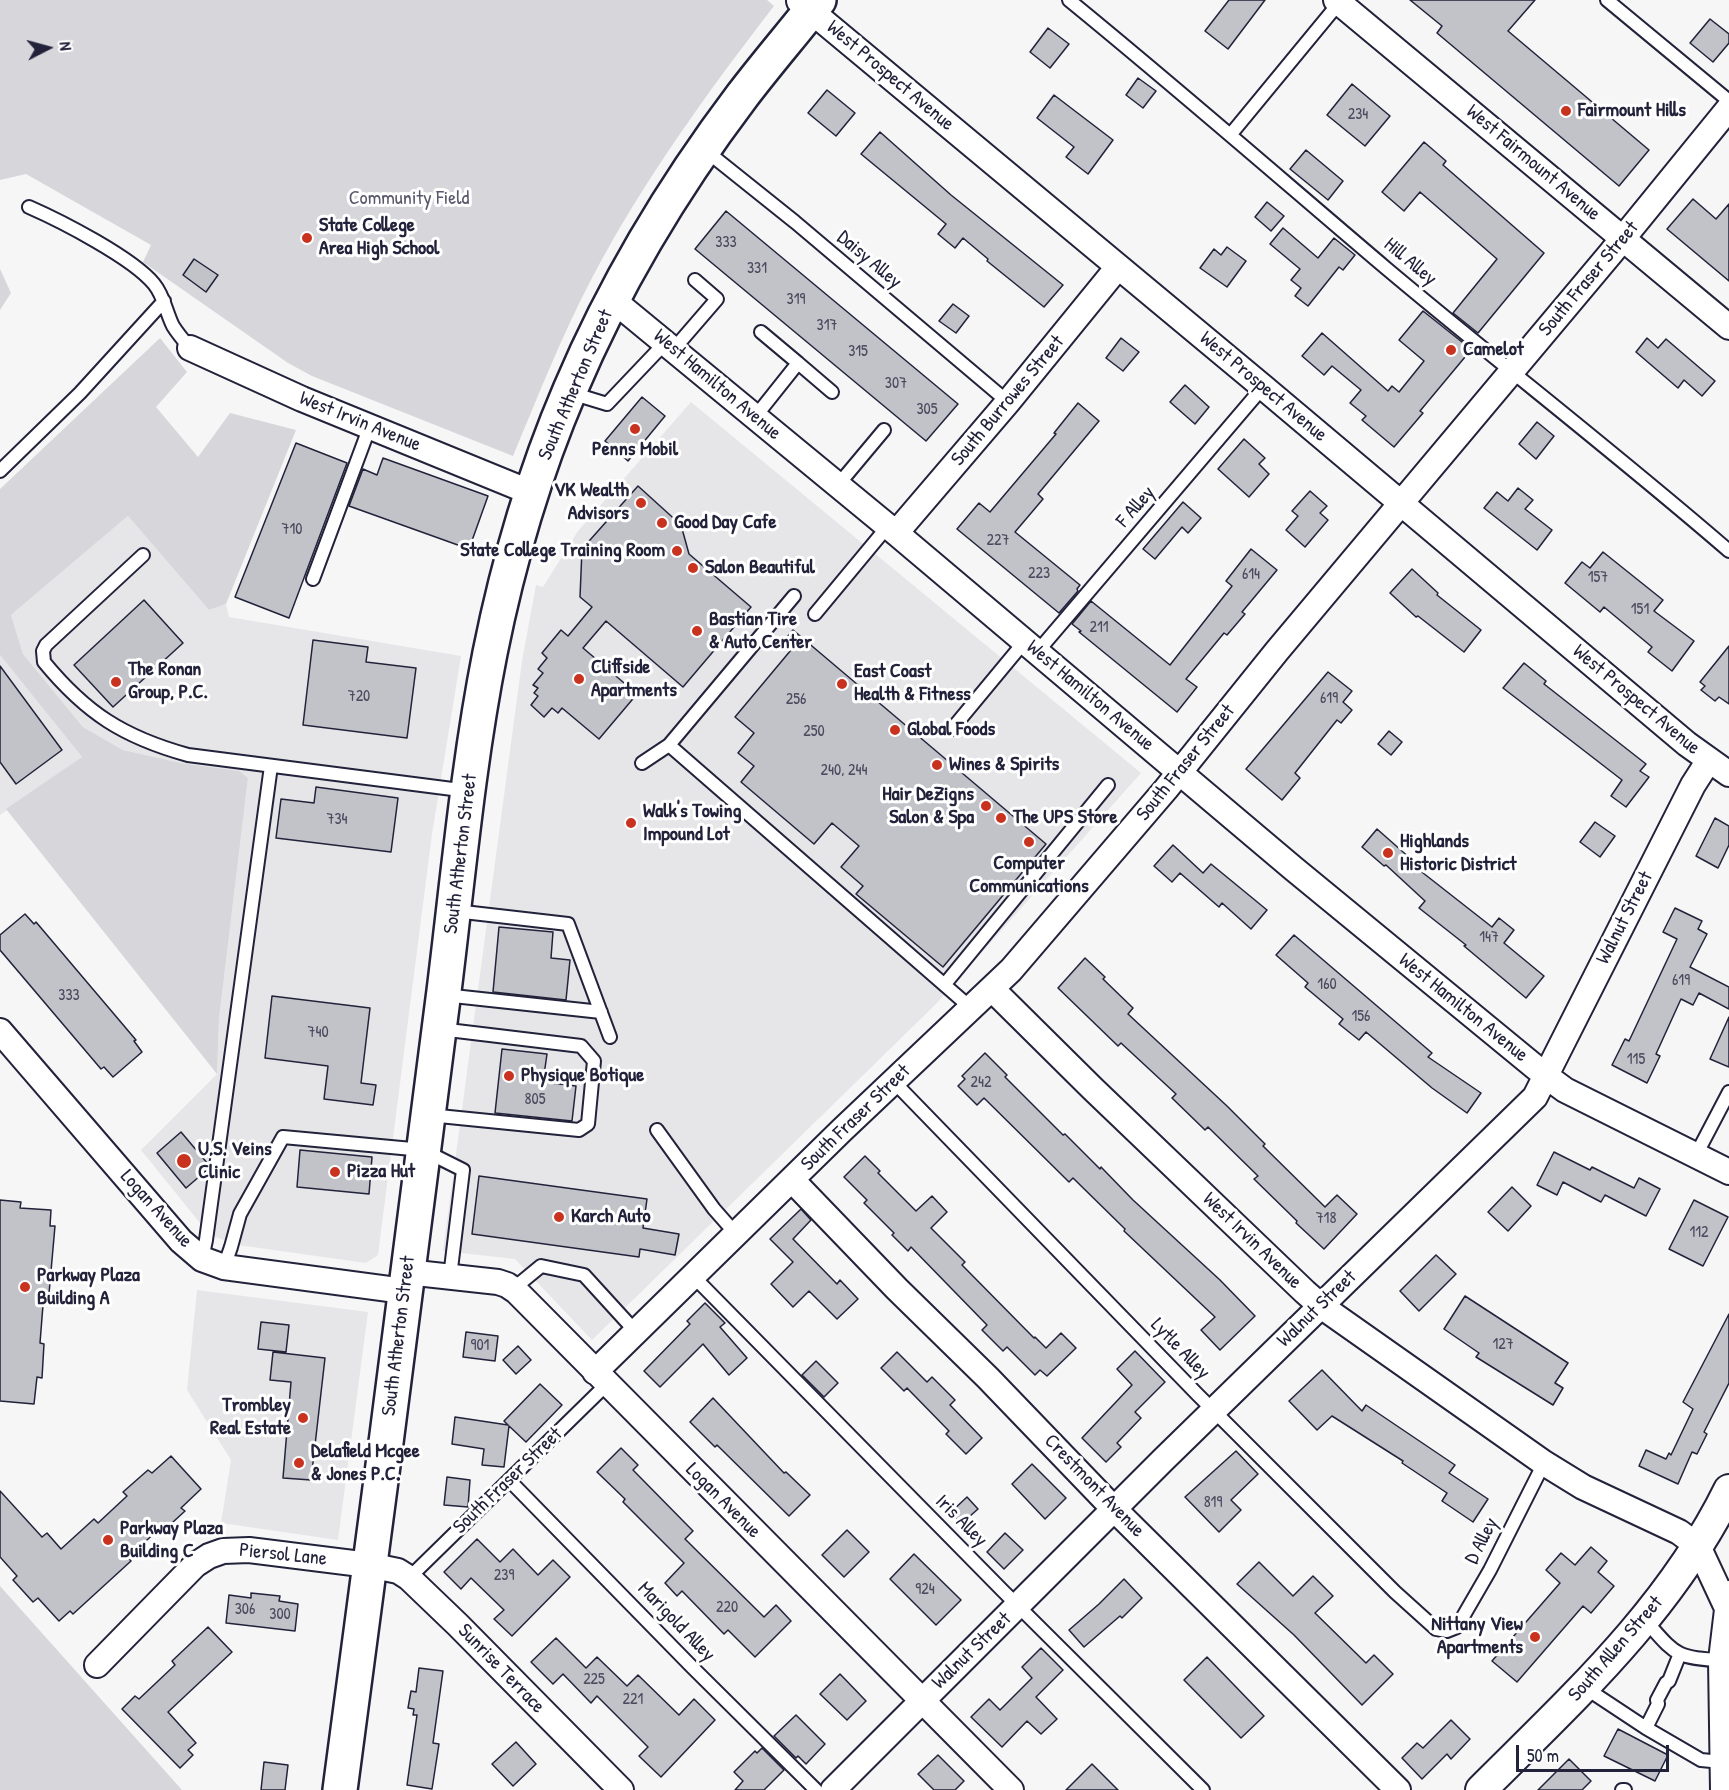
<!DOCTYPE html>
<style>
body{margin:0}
#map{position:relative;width:1729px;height:1790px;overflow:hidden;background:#f6f6f7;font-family:"Patrick Hand",sans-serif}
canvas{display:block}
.north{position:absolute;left:18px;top:18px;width:60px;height:60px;-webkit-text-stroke:4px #fff;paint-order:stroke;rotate:84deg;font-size:16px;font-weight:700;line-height:24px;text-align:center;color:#22223b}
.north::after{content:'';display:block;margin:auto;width:21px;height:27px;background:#22223b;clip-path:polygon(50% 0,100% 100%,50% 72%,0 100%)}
.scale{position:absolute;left:1516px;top:1745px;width:153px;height:27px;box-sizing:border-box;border:3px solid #22223b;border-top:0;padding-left:8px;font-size:18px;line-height:21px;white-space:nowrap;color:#22223b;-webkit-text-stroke:4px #fff;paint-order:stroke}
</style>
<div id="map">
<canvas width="1729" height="1790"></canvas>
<div class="north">N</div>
<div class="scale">50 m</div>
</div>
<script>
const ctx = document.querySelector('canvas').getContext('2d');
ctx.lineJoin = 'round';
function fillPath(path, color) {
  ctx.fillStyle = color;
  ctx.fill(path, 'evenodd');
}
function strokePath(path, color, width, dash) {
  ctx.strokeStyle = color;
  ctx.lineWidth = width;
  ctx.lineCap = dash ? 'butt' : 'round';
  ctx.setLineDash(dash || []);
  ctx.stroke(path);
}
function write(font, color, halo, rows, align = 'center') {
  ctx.font = font + ' "Patrick Hand",sans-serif';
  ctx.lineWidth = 6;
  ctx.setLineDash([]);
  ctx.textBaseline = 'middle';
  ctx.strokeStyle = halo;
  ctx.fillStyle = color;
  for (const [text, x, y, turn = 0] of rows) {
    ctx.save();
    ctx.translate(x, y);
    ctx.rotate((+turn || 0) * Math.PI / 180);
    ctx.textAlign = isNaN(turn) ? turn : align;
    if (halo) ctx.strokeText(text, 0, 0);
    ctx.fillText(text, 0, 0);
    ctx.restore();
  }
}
fillPath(new Path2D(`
 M691 402 1141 773 936 1004 592 1340 515 1259 443 1251 522 661 536 585 543 587 578 531Z
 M128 516 209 610 226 604 229 617 461 656 432 834 378 1255 366 1263 238 1245 213 1236 204 1228 141 1150 217 1074 219 1019 248 778 240 771 181 763 123 750 83 727 23 654 11 615Z
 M0 655 82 757 0 815Z
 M197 1290 368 1312 338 1540 221 1523 231 1460 187 1390Z`), '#e6e6e9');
fillPath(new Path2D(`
 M0 0H767L774 6C707 93 643 181 592 278 562 335 538 396 513 456L312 376 288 363 143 262 151 245 26 174 0 180Z
 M0 269 11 293 0 310Z
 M160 338 187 372 156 407 198 457 230 413 296 430 226 604 209 610 128 516 11 615 23 654 83 727 123 750 181 763 240 771 248 778 219 1019 217 1074 6 809 82 757 0 655V489Z
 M0 1586 182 1790H0Z`), '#d7d7db');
const building = new Path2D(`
 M1229 0H1265L1228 49 1205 31Z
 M1410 0H1535L1508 31 1649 150 1619 186 1437 33 1442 26Z
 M1710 19 1729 34V43L1713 62 1690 43Z
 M1048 28 1069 44 1050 68 1030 52Z
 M1138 78 1156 91 1143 108 1126 95Z
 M1352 84 1390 116 1365 146 1327 115Z
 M827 90 855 113 836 136 808 113Z
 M1054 95 1113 140 1088 174 1066 157 1074 147 1037 118Z
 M880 132 951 195 1063 285 1044 307 987 261 988 259 963 238 955 248 938 234 946 224 861 154Z
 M1424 142 1446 161 1443 165 1544 253 1478 333 1453 313 1497 259 1420 192 1404 211 1382 192Z
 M1306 150 1343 181 1328 200 1290 169Z
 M1693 199 1716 219 1729 204V281L1667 229Z
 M1267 202 1284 216 1271 231 1255 217Z
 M726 211 958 404 926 441 695 249Z
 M1283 228 1318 258 1334 238 1355 255 1343 270 1339 267 1308 306 1295 296 1301 288 1291 280 1300 269 1270 244Z
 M1227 247 1246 261 1227 287 1200 268 1214 249 1221 255Z
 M194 259 218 275 206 292 183 275Z
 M953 304 969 316 956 333 939 321Z
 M1423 311 1467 346 1466 347 1470 351 1420 411 1423 413 1394 447 1362 420 1366 416 1350 403 1361 390 1332 366 1324 375 1302 356 1322 333 1388 391 1392 386 1399 392 1424 361 1399 340Z
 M1121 338 1139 352 1123 371 1106 358Z
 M1647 338 1658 348 1666 339 1715 381 1702 396 1684 380 1678 388 1636 352Z
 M1185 385 1209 407 1195 424 1170 402Z
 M642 397 665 416 628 461 605 441Z
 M1078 403 1099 421 1038 494 1043 499 1015 532 1080 585 1077 589 1078 591 1059 613 957 529 979 503 990 512 1056 434 1054 433Z
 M1537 422 1554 436 1536 459 1519 444Z
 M1244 439 1265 458 1259 464 1269 474 1249 497 1218 469Z
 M296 443 347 463 289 618 235 597Z
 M383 458 488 496 469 549 349 506 363 469 377 475Z
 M638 486 681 525 689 554 751 607 683 687 606 621 583 648 637 694 599 739 562 708 558 713 552 708 544 717 531 705 538 696 534 693 538 688 533 685 543 673 538 669 547 658 542 653 561 630 568 636 592 607 580 597 582 549Z
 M1518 488 1533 500 1525 509 1552 530 1537 550 1484 508 1497 492 1508 501Z
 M1310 491 1327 506 1320 513 1328 520 1305 547 1286 530 1298 516 1292 511Z
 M1183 502 1201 518 1188 533 1182 527 1155 559 1143 549Z
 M1251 549 1277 570 1242 612 1245 614 1227 635 1224 633 1186 679 1197 687 1177 712 1079 632 1081 631 1072 624 1091 601 1170 665 1232 586 1226 581Z
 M1603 552 1663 600 1654 611 1694 641 1672 671 1648 652 1652 647 1604 607 1600 612 1565 583 1582 562 1590 568Z
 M1412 569 1438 593 1437 595 1481 630 1464 652 1418 616 1416 617 1390 593Z
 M144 600 183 643 113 707 74 665Z
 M793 630 1046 844 943 967 856 894 863 886 841 867 859 846 832 823 814 844 741 782 754 766 738 753 754 733 735 717 791 650 783 642Z
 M313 640 368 647 366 662 416 668 407 738 303 725Z
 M1729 646V704L1719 697 1715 701 1701 690 1705 686 1700 682Z
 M1524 663 1546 681 1544 684 1646 764 1640 771 1649 777 1626 807 1611 796 1622 780 1503 688Z
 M0 666 62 750 16 784 0 762Z
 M1328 672 1352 691 1343 702 1352 710 1341 723 1337 720 1295 773 1300 778 1282 800 1246 769Z
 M1389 731 1402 742 1391 755 1378 744Z
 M316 787 398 798 391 852 276 838 281 799 314 803Z
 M1715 818 1729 826V845L1718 868 1696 856Z
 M1595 822 1615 836 1600 857 1580 842Z
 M1377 829 1420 867 1418 869 1492 927 1499 918 1514 930 1504 943 1544 976 1526 998 1464 946 1466 945 1419 908 1425 901 1386 865 1384 866 1362 847Z
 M1173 845 1203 873 1211 864 1267 910 1251 929 1222 903 1219 907 1180 873 1172 882 1154 866Z
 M1675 908 1702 921 1698 929 1707 934 1690 967 1729 987V1009L1699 993 1693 1005 1681 999 1656 1054 1660 1056 1647 1083 1612 1065 1625 1039 1629 1041 1677 939 1663 932Z
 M25 914 34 924 36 922 136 1040 134 1041 142 1052 113 1077 104 1067 101 1069 0 950V935Z
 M499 927 553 932 551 958 570 960 566 1000 493 992Z
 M1294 935 1432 1053 1428 1057 1481 1093 1467 1113 1432 1088 1366 1032 1359 1040 1339 1024 1343 1019 1305 987 1308 983 1276 955Z
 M1085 958 1105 977 1103 979 1133 1008 1128 1014 1227 1106 1265 1144 1263 1146 1325 1207 1337 1195 1357 1214 1324 1249 1296 1223 1297 1221 1254 1179 1258 1176 1208 1127 1205 1130 1172 1098 1176 1094 1121 1043 1118 1046 1058 988Z
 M272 996 370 1008 361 1083 376 1085 373 1105 324 1099 328 1066 265 1058Z
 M1729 1017V1067L1710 1059Z
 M502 1049 547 1054 543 1082 576 1086 572 1121 495 1113Z
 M985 1053 1007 1075 1005 1077 1063 1135 1065 1134 1100 1169 1101 1167 1133 1200 1220 1280 1255 1316 1220 1350 1201 1330 1215 1317 1124 1231 1125 1229 1073 1178 1069 1182 984 1098 977 1105 958 1086 965 1079 962 1076Z
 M181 1132 208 1164 207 1170 186 1188 157 1153Z
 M300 1150 372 1157 369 1194 297 1187Z
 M1554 1152 1590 1170 1592 1167 1634 1188 1639 1178 1660 1189 1646 1216 1605 1195 1601 1202 1563 1182 1557 1195 1537 1185Z
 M865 1156 880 1171 878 1173 916 1211 932 1196 947 1212 931 1228 965 1262 962 1265 1034 1338 1035 1337 1046 1348 1061 1333 1076 1348 1047 1376 1040 1370 1035 1375 1007 1347 1003 1351 982 1330 987 1325 911 1247 908 1251 892 1235 894 1233 864 1203 867 1200 844 1177Z
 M479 1176 647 1199 643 1228 679 1234 675 1255 640 1249 639 1257 472 1234Z
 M1512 1187 1531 1206 1508 1231 1488 1212Z
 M0 1200 21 1202 20 1208 51 1210 50 1226H55L48 1305H43L40 1343 44 1344 42 1378 37 1377 34 1404 0 1401Z
 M1694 1200 1728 1217 1703 1266 1669 1249Z
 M801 1209 811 1220 793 1239 837 1284 840 1280 858 1299 837 1319 809 1291 793 1307 771 1284 793 1262 770 1239Z
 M1436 1255 1456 1274 1419 1311 1400 1291Z
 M1465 1296 1568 1363 1555 1383 1563 1388 1553 1405 1476 1357 1479 1353 1444 1329Z
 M705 1303 725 1323 720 1327 747 1358 729 1375 703 1344 660 1387 644 1371 690 1324 687 1321Z
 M1729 1314V1383L1704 1432 1707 1434 1697 1454 1692 1452 1678 1484 1639 1466 1646 1450 1666 1459 1669 1453 1671 1455 1693 1409 1683 1402Z
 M261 1322 289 1325 286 1352 258 1349Z
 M466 1332 498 1336 495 1361 463 1357Z
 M518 1346 531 1360 516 1374 503 1360Z
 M1135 1351 1165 1382 1135 1412 1141 1418 1117 1443 1121 1447 1106 1462 1082 1438 1132 1385 1117 1369Z
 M273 1352 325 1358 311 1480 283 1478 291 1382 270 1380Z
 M897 1352 927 1382 932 1377 955 1400 950 1405 982 1438 966 1454 946 1434 949 1431 907 1388 904 1391 881 1368Z
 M816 1361 838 1383 824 1397 802 1375Z
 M1322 1370 1362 1411 1366 1405 1455 1465 1449 1473 1488 1499 1473 1522 1442 1501 1447 1493 1402 1463 1403 1461 1332 1416 1317 1430 1289 1401Z
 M540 1384 562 1405 526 1442 509 1426 504 1467 482 1465 484 1449 452 1444 455 1417 508 1425 504 1421Z
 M713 1398 784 1473 786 1472 810 1495 789 1516 717 1445 715 1447 690 1422Z
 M621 1448 638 1465 633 1470 693 1531 685 1539 764 1617 776 1605 791 1621 755 1657 728 1630 724 1634 682 1591 677 1596 665 1583 684 1563 623 1502 625 1499 597 1472Z
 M1236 1451 1258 1474 1231 1500 1241 1510 1219 1532 1185 1497Z
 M171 1456 201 1489 181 1508 185 1511 160 1534 157 1531 128 1557 131 1561 73 1614 70 1611 59 1621 38 1598 33 1602 13 1580 17 1576 0 1557V1491L42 1537 47 1533 61 1549 94 1519 98 1523 127 1496 123 1492 148 1470 152 1473Z
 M1032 1464 1066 1498 1045 1519 1012 1484Z
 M447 1477 470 1480 468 1507 444 1505Z
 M967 1497 978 1509 961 1524 951 1512Z
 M847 1530 869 1552 844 1577 822 1555Z
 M1005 1533 1023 1550 1004 1569 987 1552Z
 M477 1539 500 1562 513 1549 538 1575 553 1560 570 1577 512 1636 494 1619 504 1610 471 1578 461 1589 444 1572Z
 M1591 1547 1607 1561 1598 1572 1614 1586 1591 1613 1583 1606 1517 1682 1492 1661 1560 1583 1546 1570 1561 1553 1575 1565Z
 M914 1554 961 1600 936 1625 890 1579Z
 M1259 1562 1293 1596 1313 1576 1333 1596 1315 1613 1366 1663 1374 1655 1393 1674 1362 1705 1294 1635 1237 1584Z
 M1124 1579 1142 1598 1122 1618 1120 1616 1084 1647 1069 1630 1099 1604Z
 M251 1593 280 1596 279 1601 298 1604 295 1631 226 1623 229 1595 251 1598Z
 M208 1627 232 1652 168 1712 196 1743 188 1750 193 1755 180 1768 122 1709 135 1696 139 1699 175 1665 172 1661Z
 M556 1638 586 1668 597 1657 627 1686 638 1675 679 1715 694 1699 715 1720 661 1777 639 1756 648 1747 597 1696 591 1703 563 1674 553 1684 531 1662Z
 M1041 1648 1063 1670 1036 1697 1057 1719 1041 1734 1027 1721 1002 1747 971 1717 989 1699 1000 1710 1032 1678 1022 1667Z
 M1207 1657 1264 1716 1241 1738 1184 1680Z
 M419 1668 443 1671 433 1743 439 1744 432 1789 407 1785 417 1715H413L414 1709 408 1708 411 1691 416 1692Z
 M840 1674 866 1701 847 1720 820 1694Z
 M796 1715 825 1744 806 1764 798 1756 796 1758 774 1736Z
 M1451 1720 1470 1739 1451 1759 1447 1754 1422 1779 1402 1758 1417 1743 1423 1748Z
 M1618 1729 1668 1755 1655 1781 1604 1756Z
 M516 1742 536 1764 513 1786 492 1764Z
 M762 1748 784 1770 764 1790H735L743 1781 734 1772 755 1751 757 1753Z
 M938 1755 964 1781 955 1790H934L918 1774Z
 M1569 1759 1591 1781 1582 1790H1538Z
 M264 1762 288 1765 285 1790H261Z
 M1092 1764 1118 1790H1066Z`);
fillPath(building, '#c2c2c9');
strokePath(building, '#22223b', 1.5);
const service = new Path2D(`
 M1069 0C1177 88 1281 179 1387 269 1500 364 1617 454 1729 551
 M1607 0 1729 101
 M1231 134 1339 3
 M705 150 795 222 1008 402
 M29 207C61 221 133 258 154 284 164 296 166 312 173 326 178 334 184 341 190 348
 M761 332 798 363
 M673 350 717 299 695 280
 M571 393 607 404 665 343
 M755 417 798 363 832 392
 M0 471 80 393 164 301
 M838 485 884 430
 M143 555 46 645 43 651 44 662C86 713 123 737 188 755L468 791
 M313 579 370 426
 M794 596 669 745 971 1008
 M815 614 888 526
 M1038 651 1263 387
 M952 729 1025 641
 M642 763 669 745
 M455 911 568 924 610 1037
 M945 984 1108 785
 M444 995 601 1012
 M894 1082 1198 1395 1395 1592 1436 1629 1447 1631 1457 1627 1490 1570 1544 1463
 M429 1115 579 1130 588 1124 594 1061 581 1046 440 1029
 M657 1130 714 1209 736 1234
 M1696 1155 1729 1092
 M202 1259 206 1240 271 766
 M224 1267 231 1247 240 1214 283 1137 423 1150 463 1170 450 1277
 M693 1276 1003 1591 1203 1790
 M513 1289 541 1266 584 1275 636 1332
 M509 1480 692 1667 816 1790
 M409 1578 607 1384
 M1644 1619C1674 1652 1674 1659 1721 1660
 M1584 1687 1646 1728 1701 1760 1722 1762
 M1646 1728 1658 1704 1657 1700 1666 1683 1669 1681 1679 1656
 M1622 1790H1625`);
const minor = new Path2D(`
 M1336 0 1729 327
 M799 1 1263 387 1687 744 1729 774
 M613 300 896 533 1294 869 1546 1076 1565 1090 1729 1172
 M190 348 302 399 532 493
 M896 533 1008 402 1118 267
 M992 989 1093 1089 1305 1292 1321 1306 1544 1463 1583 1487 1679 1532 1698 1546 1726 1606
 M0 1031 181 1241 202 1259 224 1267 404 1291
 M792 1180 897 1289 988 1378 1114 1509 1398 1790
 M407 1272 498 1282 507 1285 516 1291 1011 1790
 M595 1372 842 1130 1011 970 1166 789 1277 651 1611 253 1729 108
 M97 1665 195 1565 209 1556 223 1551 249 1550 369 1565 398 1571 409 1578 458 1625 621 1790
 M833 1790 1164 1459 1535 1097 1693 785 1709 760
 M1723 1790 1721 1660 1729 1593`);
const tertiary = new Path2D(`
 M1481 1790C1574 1697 1670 1610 1729 1490`);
const primary = new Path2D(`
 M340 1790C376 1524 410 1257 444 991 458 878 468 764 490 653 508 563 534 474 570 390 614 286 674 186 742 96 767 63 794 32 819 0`);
strokePath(service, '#22223b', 16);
strokePath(minor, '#22223b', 28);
strokePath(tertiary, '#22223b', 34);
strokePath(primary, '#22223b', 38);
strokePath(service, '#fff', 12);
strokePath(minor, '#fff', 24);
strokePath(tertiary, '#fff', 30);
strokePath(primary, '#fff', 33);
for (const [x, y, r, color] of [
 [1566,111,6,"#c8321e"],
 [307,238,6,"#c8321e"],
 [1451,350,6,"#c8321e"],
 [635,429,6,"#c8321e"],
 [641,503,6,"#c8321e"],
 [662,523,6,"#c8321e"],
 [677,551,6,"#c8321e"],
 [693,568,6,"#c8321e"],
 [697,631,6,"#c8321e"],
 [579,679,6,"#c8321e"],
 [116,682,6,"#c8321e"],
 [842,684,6,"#c8321e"],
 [895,730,6,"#c8321e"],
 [937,765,6,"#c8321e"],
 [986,806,6,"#c8321e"],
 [1001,818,6,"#c8321e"],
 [631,823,6,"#c8321e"],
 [1029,842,6,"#c8321e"],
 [1388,853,6,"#c8321e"],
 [509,1076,6,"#c8321e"],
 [184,1161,8,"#c8321e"],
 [335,1172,6,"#c8321e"],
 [559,1217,6,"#c8321e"],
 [25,1287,6,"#c8321e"],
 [303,1418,6,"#c8321e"],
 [299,1463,6,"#c8321e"],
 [108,1540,6,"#c8321e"],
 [1535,1637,6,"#c8321e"]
]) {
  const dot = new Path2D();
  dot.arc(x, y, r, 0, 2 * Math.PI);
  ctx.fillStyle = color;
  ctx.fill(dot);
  strokePath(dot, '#fff', 2);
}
write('16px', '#4a4a5e', null, [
 ["234",1358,115],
 ["333",726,243],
 ["331",757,269],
 ["319",796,300],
 ["317",827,326],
 ["315",858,352],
 ["307",896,384],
 ["305",927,410],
 ["710",292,530],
 ["227",998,541],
 ["223",1039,574],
 ["614",1251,575],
 ["157",1598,578],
 ["151",1640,610],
 ["211",1099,628],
 ["720",359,697],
 ["619",1329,699],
 ["256",796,700],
 ["250",814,732],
 ["240, 244",844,771],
 ["734",337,820],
 ["147",1489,938],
 ["619",1681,981],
 ["160",1327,985],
 ["333",69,996],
 ["156",1361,1017],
 ["740",318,1033],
 ["115",1636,1060],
 ["242",981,1083],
 ["805",535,1100],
 ["718",1326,1219],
 ["112",1699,1233],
 ["127",1503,1345],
 ["901",480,1346],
 ["819",1213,1503],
 ["239",504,1576],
 ["924",925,1590],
 ["220",727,1608],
 ["306",245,1610],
 ["300",280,1615],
 ["225",594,1680],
 ["221",633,1700]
]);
write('20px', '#22223b', '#fff', [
 ["West Prospect Avenue",890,76,40],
 ["West Fairmount Avenue",1533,163,40],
 ["Daisy Alley",869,260,40],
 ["Hill Alley",1410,262,40],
 ["South Fraser Street",1589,279,-50],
 ["South Atherton Street",576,385,-67],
 ["West Hamilton Avenue",717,385,40],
 ["West Prospect Avenue",1263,387,40],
 ["South Burrowes Street",1008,401,-50],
 ["West Irvin Avenue",360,422,22],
 ["F Alley",1136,507,-49],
 ["West Hamilton Avenue",1090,696,40],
 ["West Prospect Avenue",1636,700,40],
 ["South Fraser Street",1186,763,-51],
 ["South Atherton Street",461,854,-83],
 ["Walnut Street",1625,918,-63],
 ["West Hamilton Avenue",1463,1008,39],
 ["South Fraser Street",856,1118,-44],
 ["Logan Avenue",156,1209,48],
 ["West Irvin Avenue",1252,1241,44],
 ["Walnut Street",1317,1309,-44],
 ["South Atherton Street",399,1336,-83],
 ["Lytle Alley",1180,1349,46],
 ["South Fraser Street",508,1481,-44],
 ["Crestmont Avenue",1094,1486,46],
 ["Logan Avenue",723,1501,45],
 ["Iris Alley",961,1521,45],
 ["D Alley",1482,1541,-63],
 ["Piersol Lane",283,1555,6],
 ["Marigold Alley",676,1622,46],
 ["South Allen Street",1616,1649,-49],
 ["Walnut Street",972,1651,-44],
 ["Sunrise Terrace",501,1669,46]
]);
write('bold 20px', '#22223b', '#fff', [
 ["Fairmount Hills",1578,111],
 ["State College",319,226],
 ["Area High School",319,249],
 ["Camelot",1463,350],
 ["Penns Mobil",635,450,"center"],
 ["VK Wealth",629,491,"right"],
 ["Advisors",629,514,"right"],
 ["Good Day Cafe",674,523],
 ["State College Training Room",665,551,"right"],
 ["Salon Beautiful",705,568],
 ["Bastian Tire",709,620],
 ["& Auto Center",709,643],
 ["Cliffside",591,668],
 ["Apartments",591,691],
 ["The Ronan",128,670],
 ["Group, P.C.",128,693],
 ["East Coast",854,672],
 ["Health & Fitness",854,695],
 ["Global Foods",907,730],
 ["Wines & Spirits",949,765],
 ["Hair DeZigns",974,795,"right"],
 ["Salon & Spa",974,818,"right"],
 ["Walk's Towing",643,812],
 ["Impound Lot",643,835],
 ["The UPS Store",1013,818],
 ["Highlands",1400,842],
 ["Historic District",1400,865],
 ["Computer",1029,864,"center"],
 ["Communications",1029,887,"center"],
 ["Physique Botique",521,1076],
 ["U.S. Veins",198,1150],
 ["Clinic",198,1173],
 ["Pizza Hut",347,1172],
 ["Karch Auto",571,1217],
 ["Parkway Plaza",37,1276],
 ["Building A",37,1299],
 ["Trombley",291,1406,"right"],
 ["Real Estate",291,1429,"right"],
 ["Delafield Mcgee",311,1452],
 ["& Jones P.C.",311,1475],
 ["Parkway Plaza",120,1529],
 ["Building C",120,1552],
 ["Nittany View",1523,1625,"right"],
 ["Apartments",1523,1648,"right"]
], 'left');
write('20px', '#58586b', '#fff', [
 ["Community Field",409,199]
]);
</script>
